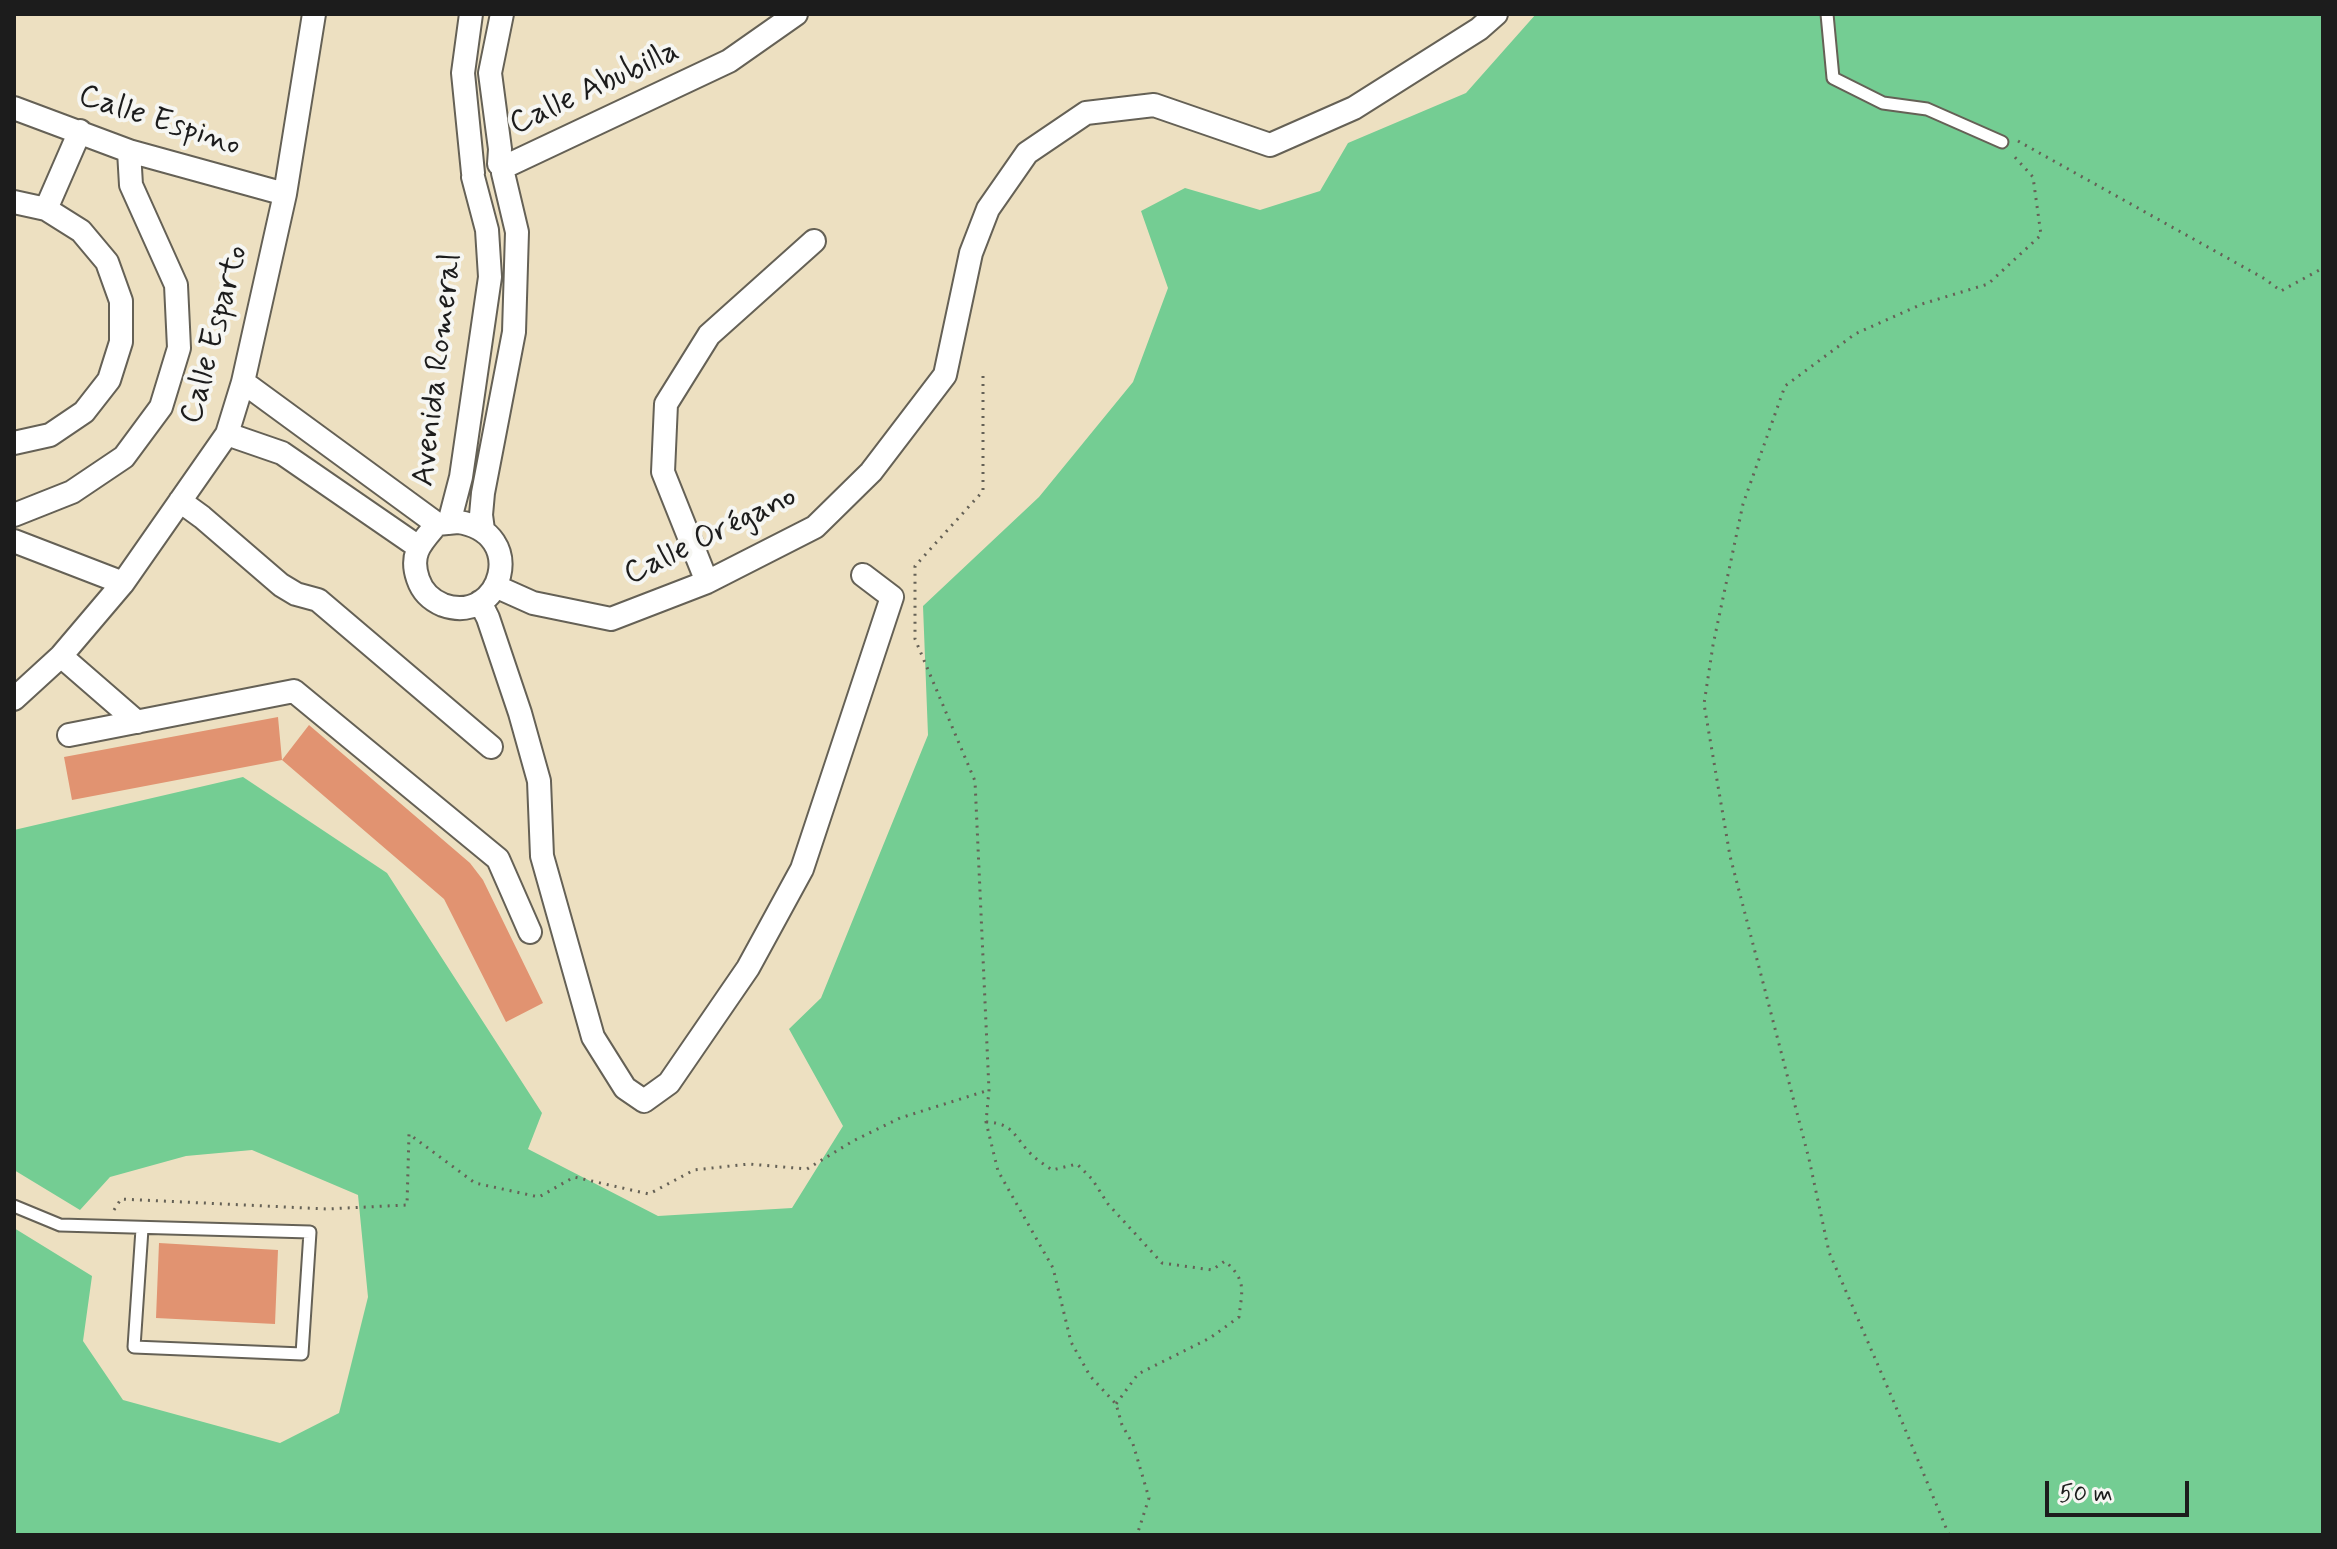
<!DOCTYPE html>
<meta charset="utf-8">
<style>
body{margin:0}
#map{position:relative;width:2337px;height:1549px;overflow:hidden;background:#ede0c1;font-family:Mynerve,sans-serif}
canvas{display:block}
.frame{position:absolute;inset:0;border:16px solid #1c1c1c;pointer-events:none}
.scale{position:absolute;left:2045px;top:1481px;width:144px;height:36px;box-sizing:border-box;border:4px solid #1c1c1c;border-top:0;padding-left:10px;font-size:24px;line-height:28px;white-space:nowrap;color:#1c1c1c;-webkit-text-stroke:6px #f6f6f2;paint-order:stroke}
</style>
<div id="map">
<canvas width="2337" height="1549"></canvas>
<div class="frame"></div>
<div class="scale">50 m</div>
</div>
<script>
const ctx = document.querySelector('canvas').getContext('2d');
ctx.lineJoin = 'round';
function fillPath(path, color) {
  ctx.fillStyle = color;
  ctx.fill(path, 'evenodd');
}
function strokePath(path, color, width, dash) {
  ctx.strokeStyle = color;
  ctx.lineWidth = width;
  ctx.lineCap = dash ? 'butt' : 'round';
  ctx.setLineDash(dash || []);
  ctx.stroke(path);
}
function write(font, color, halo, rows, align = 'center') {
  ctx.font = font + ' Mynerve,sans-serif';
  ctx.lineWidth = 8;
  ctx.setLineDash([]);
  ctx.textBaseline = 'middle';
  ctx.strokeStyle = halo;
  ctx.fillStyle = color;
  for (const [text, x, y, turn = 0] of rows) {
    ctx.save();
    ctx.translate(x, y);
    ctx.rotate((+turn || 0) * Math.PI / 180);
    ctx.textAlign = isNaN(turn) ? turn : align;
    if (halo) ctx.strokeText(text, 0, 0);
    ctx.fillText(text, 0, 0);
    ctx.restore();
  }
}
fillPath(new Path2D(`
 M1536 14H2323V1535H14V1228L92 1276 83 1341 123 1400 280 1443 339 1413 368 1297 358 1195 252 1150 186 1156 110 1177 80 1210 14 1170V830L243 777 387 873 542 1113 528 1149 658 1216 792 1208 843 1126 789 1029 821 998 928 735 923 606 1039 497 1133 382 1168 288 1141 211 1185 188 1260 210 1320 191 1348 143 1466 93Z`), '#74cd93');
fillPath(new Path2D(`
 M278 717 282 760 72 800 64 757Z
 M309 725 470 863 483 880 543 1003 506 1022 444 899 282 760Z
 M159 1243 278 1250 275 1324 156 1318Z`), '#e19371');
const service = new Path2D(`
 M1827 14 1833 78 1883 103 1927 109 2002 142
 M14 1206 60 1225 310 1232 302 1354 134 1347 142 1229`);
const minor = new Path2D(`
 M471 14 463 73 473 173
 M14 108 129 151 285 194
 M499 164 500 149 490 73 502 14
 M502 168 729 61 796 14
 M14 202 46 209 81 231 107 262 121 301V342L109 380 84 412 50 435 14 443
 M46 209 80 131
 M243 382 437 524
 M227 434 282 453 417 546
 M180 501 202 517 281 585 296 594 318 600 491 747
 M14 515 72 492 124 457 161 407 179 348 176 285 131 185 129 151
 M458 522C529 532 502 626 443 605 431 600 422 591 418 579 409 553 422 542 437 524Z
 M449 523 461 477 490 277 487 230 473 177
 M483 530 481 515 483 493 514 332 517 232 503 173
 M14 541 123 583
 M707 582 663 472 666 404 709 335 814 241
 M495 586 533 603 611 619 707 582 815 527 871 472 945 375 971 253 988 209 1027 153 1086 113 1154 105 1270 145 1354 108 1479 29 1496 14
 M480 602 488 618 520 713 539 781 542 856 593 1037 625 1088 644 1101 669 1083 748 968 802 869 892 597 863 575
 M61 656 137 722
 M14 699 61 656 123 583 227 434 243 382 285 194 314 14
 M69 735 294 691 498 859 530 932`);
strokePath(service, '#656156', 15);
strokePath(minor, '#656156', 26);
strokePath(new Path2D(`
 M2018 141 2265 279 2281 291 2323 268
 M983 376V491L915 566V639L975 781 989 1090 986 1122 998 1171 1053 1268 1071 1342 1090 1376 1116 1404 1122 1425 1133 1444 1149 1498 1137 1535
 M986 1122C1014 1123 1014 1137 1031 1154 1037 1160 1045 1165 1052 1170L1077 1164 1092 1179 1108 1204 1162 1263 1212 1270 1225 1261C1247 1281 1242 1290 1239 1317L1210 1338 1138 1374 1116 1404
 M114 1210 121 1199 327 1209 407 1205 409 1134 475 1183 539 1197 574 1177 649 1194 694 1170 749 1164 807 1169 853 1141 900 1118 989 1090
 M1949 1535 1893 1400 1829 1252 1809 1159 1730 856 1704 704 1713 645 1743 504 1785 386 1855 334 1922 304 1988 284 2041 235 2033 177 2012 154`), '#656156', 3, [2, 6]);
strokePath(service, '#fff', 11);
strokePath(minor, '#fff', 22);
write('32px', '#1c1c1c', '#f6f6f2', [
 ["Calle Abubilla",595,89,-25],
 ["Calle Espino",159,122,18],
 ["Calle Esparto",216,335,-75],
 ["Avenida Romeral",439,370,-83],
 ["Calle Orégano",711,537,-26]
]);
</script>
